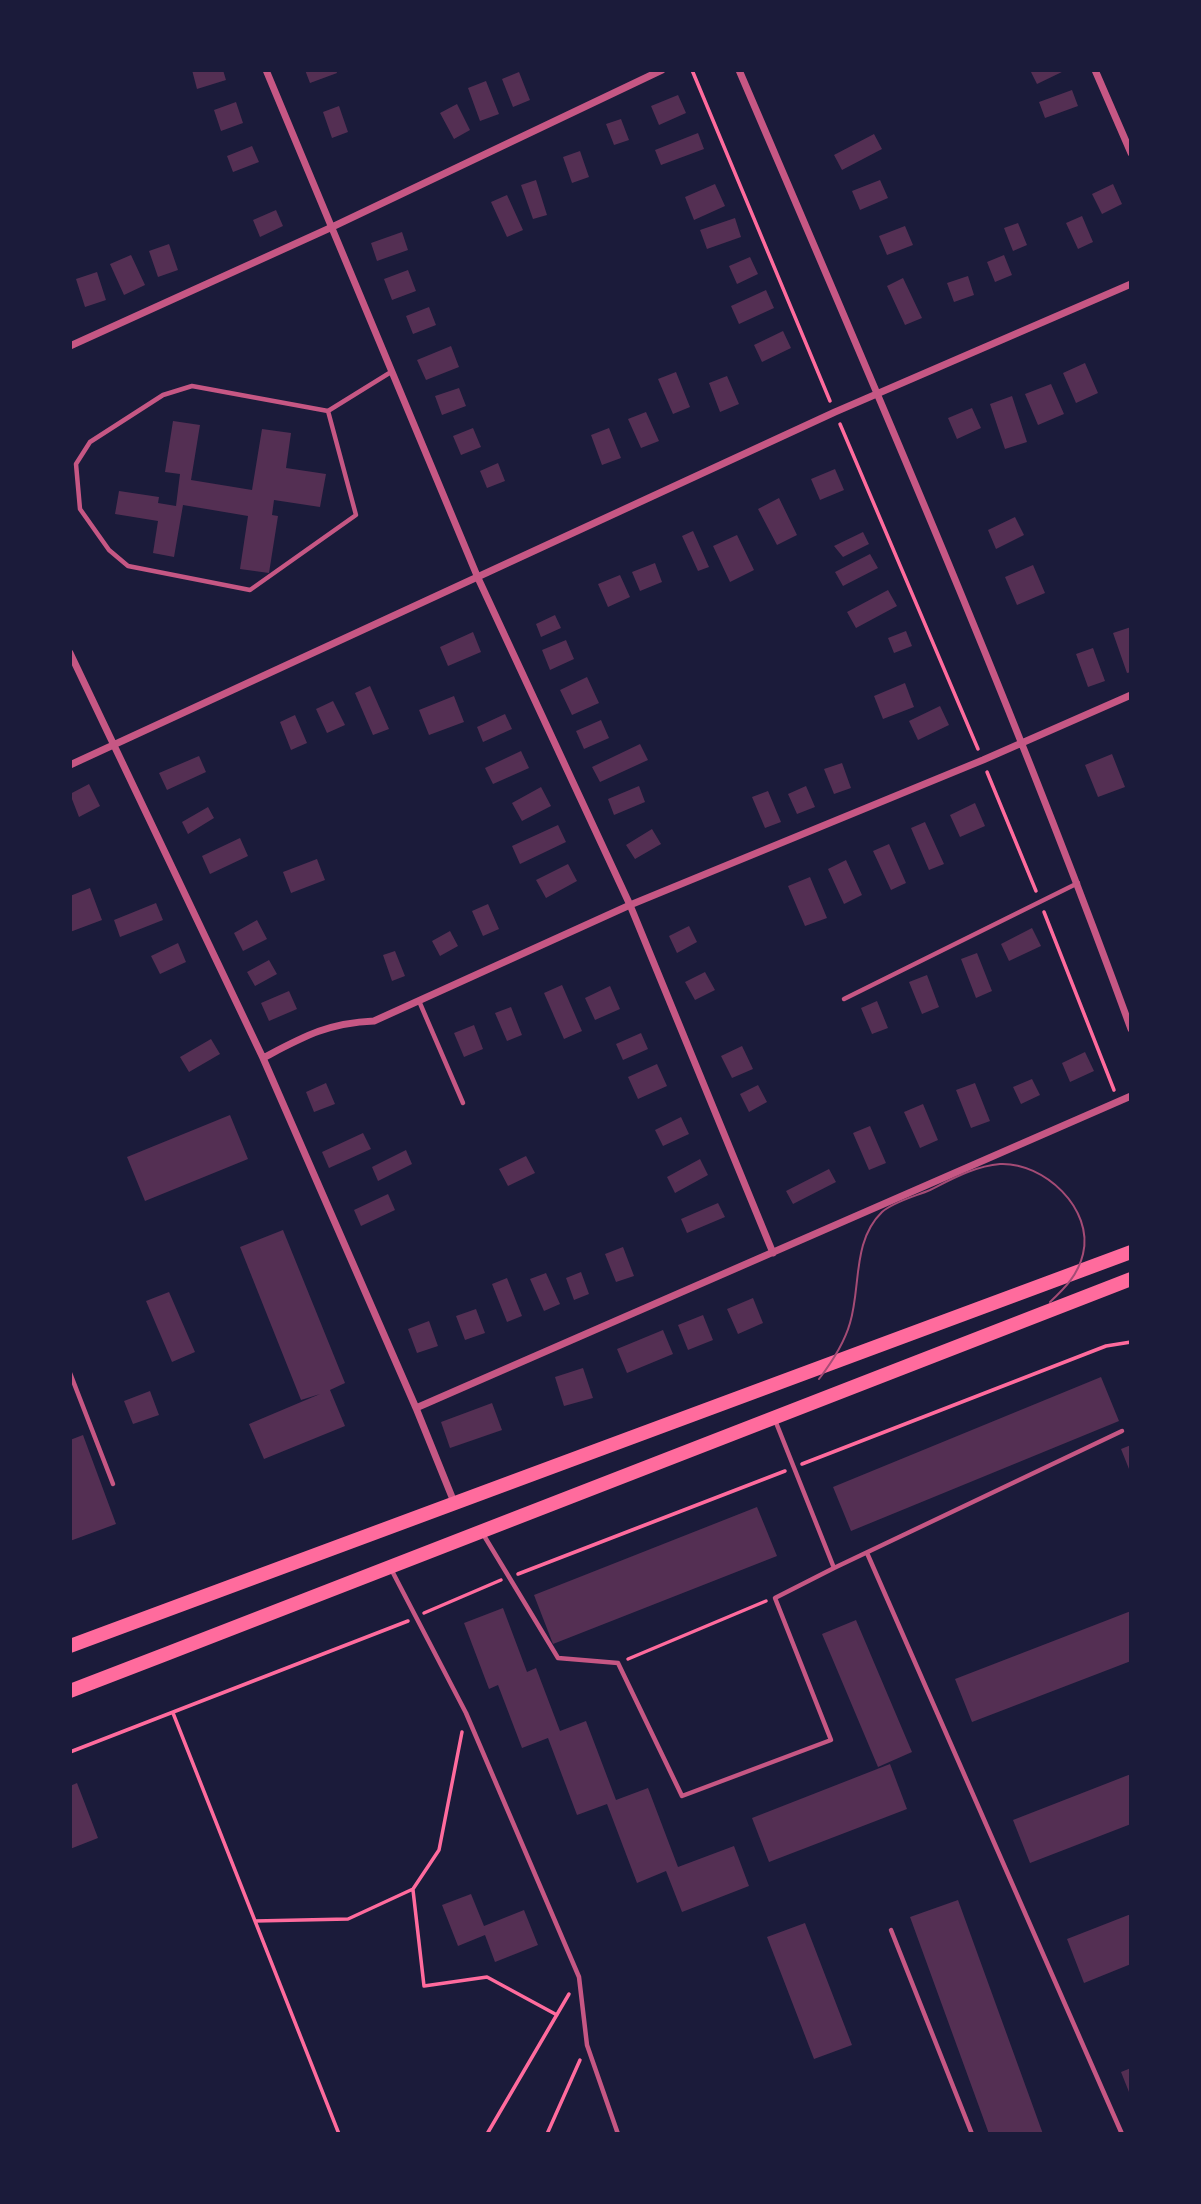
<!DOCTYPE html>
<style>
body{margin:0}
#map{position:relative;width:1201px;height:2204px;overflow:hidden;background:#1b1b3a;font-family:"DM Sans",sans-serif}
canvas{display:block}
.frame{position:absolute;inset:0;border:72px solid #1b1b3a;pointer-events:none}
</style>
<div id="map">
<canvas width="1201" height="2204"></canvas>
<div class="frame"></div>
</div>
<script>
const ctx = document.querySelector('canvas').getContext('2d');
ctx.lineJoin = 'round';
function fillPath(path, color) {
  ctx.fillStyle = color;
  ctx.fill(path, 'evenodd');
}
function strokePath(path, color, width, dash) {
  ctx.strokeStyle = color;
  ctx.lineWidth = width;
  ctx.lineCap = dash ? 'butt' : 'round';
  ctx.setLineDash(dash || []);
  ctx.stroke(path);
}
fillPath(new Path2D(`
 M192 70H223L226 80 197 89Z
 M305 70H336L337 73 310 83Z
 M1030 70H1066L1037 84Z
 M519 72 530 100 513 107 502 79Z
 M486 81 499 114 480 121 468 88Z
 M1072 90 1078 106 1045 118 1039 102Z
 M678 95 686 113 659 125 651 106Z
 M236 102 243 123 221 131 214 110Z
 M457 104 470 130 454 139 440 113Z
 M339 106 348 132 332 138 323 112Z
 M621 119 629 140 614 145 606 124Z
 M698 133 704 149 661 165 655 150Z
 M874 134 882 149 842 170 834 155Z
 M252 146 259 162 233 172 227 156Z
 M580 151 589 177 572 183 563 157Z
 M536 180 547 215 533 219 521 185Z
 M880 180 888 198 860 210 852 191Z
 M715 184 725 206 694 220 685 197Z
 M1113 184 1122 204 1102 214 1092 194Z
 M507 195 523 230 507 237 491 202Z
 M276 210 283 226 260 237 253 220Z
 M1082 216 1093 242 1078 249 1066 223Z
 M735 218 741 237 707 249 700 230Z
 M1018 223 1027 245 1013 251 1004 228Z
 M905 226 913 245 887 255 879 236Z
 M402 232 408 250 377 261 371 243Z
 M169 244 178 270 158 277 149 251Z
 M131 255 145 285 124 295 110 264Z
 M1004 255 1012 275 995 282 987 262Z
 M750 257 758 274 737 284 729 266Z
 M408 270 416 291 392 300 384 279Z
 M97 272 106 300 85 307 76 279Z
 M968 276 974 295 954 302 947 283Z
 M903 278 922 318 905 325 887 286Z
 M766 290 774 308 739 324 731 306Z
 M429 307 436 325 413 334 406 316Z
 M783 331 791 348 762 362 754 345Z
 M451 346 459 367 426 380 417 360Z
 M1085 363 1098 393 1076 403 1063 373Z
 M676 372 690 407 673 414 658 379Z
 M727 376 739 404 720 412 709 383Z
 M1051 384 1064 414 1038 425 1025 394Z
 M459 388 466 406 442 415 435 396Z
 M1012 396 1027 442 1005 449 990 404Z
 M972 408 981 428 957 439 948 418Z
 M646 412 659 441 641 448 628 419Z
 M173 421 200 425 191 480 252 490 262 429 291 433 286 468 326 474 320 507 274 500 272 515 278 516 269 573 240 569 248 516 183 505 174 557 153 553 158 521 115 514 119 491 159 497 158 503 176 506 180 474 165 472Z
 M473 428 481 447 461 455 453 436Z
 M609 428 621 458 602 465 591 435Z
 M498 463 505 481 487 488 480 471Z
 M835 469 844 490 820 500 811 479Z
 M779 498 797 535 777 545 758 509Z
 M1015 517 1024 535 996 549 988 530Z
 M693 531 709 567 698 571 682 536Z
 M863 532 869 544 843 557 834 546Z
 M737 535 754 570 730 582 713 546Z
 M870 554 878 568 843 586 835 572Z
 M655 563 662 582 640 591 632 572Z
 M1033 565 1045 593 1017 605 1005 577Z
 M620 575 630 597 608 607 598 584Z
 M888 590 897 606 856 628 847 612Z
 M555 615 561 628 541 637 536 624Z
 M1131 627V672L1127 673 1113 633Z
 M906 631 912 646 894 653 888 638Z
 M473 632 481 652 448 666 440 647Z
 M566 640 574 659 550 670 542 650Z
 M1093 648 1105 681 1088 687 1076 654Z
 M587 677 599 703 572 715 560 690Z
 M905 683 914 707 883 719 874 696Z
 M370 686 389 729 373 735 355 693Z
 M454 696 464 722 429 735 419 710Z
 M333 701 345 725 327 733 316 709Z
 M940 706 949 725 918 740 909 721Z
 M505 714 512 729 483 742 477 727Z
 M295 715 307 743 291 750 280 722Z
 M601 720 609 738 584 749 576 731Z
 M640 744 648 760 600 782 592 767Z
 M521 751 529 768 493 784 485 768Z
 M1112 754 1125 787 1098 797 1085 765Z
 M199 756 206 772 167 790 159 773Z
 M842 763 851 788 834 794 824 769Z
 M89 784 100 806 79 817 70 794Z
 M639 786 645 802 614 815 608 799Z
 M806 786 815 807 797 814 788 794Z
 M541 787 551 806 522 821 512 803Z
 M768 791 781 822 765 828 752 797Z
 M975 803 985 826 960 837 950 815Z
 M208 807 214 818 188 834 182 822Z
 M925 822 944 864 929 870 911 828Z
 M558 825 566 842 520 864 512 846Z
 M652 829 661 844 635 859 626 845Z
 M240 838 248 856 210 874 202 856Z
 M889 844 906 883 891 890 873 851Z
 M317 859 325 880 291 893 283 872Z
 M846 860 862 895 844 904 828 869Z
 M568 864 577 881 546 898 536 880Z
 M810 877 827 918 805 926 788 886Z
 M90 888 102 920 70 932V896Z
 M156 903 163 920 120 937 114 920Z
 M488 904 499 929 483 936 472 911Z
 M257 920 267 939 243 951 234 933Z
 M689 926 697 942 677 953 669 936Z
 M1032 928 1041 946 1009 961 1001 944Z
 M450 931 458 946 440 956 432 941Z
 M178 943 186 962 160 974 151 956Z
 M395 951 405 976 392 981 383 955Z
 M977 953 992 991 976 998 961 959Z
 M269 960 277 974 255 986 247 972Z
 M705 972 715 990 695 1000 685 982Z
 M927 975 939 1007 922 1014 909 982Z
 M562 985 582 1031 564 1039 544 993Z
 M610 986 620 1009 595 1020 585 998Z
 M289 991 297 1009 269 1021 261 1003Z
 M877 1001 888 1028 872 1034 861 1008Z
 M511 1007 522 1035 507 1041 495 1013Z
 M474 1025 483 1049 464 1057 454 1033Z
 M641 1033 648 1049 623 1060 616 1044Z
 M211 1039 220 1054 189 1072 180 1057Z
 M742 1046 753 1069 732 1078 721 1056Z
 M1085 1052 1094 1071 1070 1082 1062 1063Z
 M657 1064 667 1086 638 1099 628 1077Z
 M1032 1079 1040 1095 1021 1104 1013 1087Z
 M326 1083 335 1104 314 1112 306 1092Z
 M975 1083 990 1121 971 1128 956 1090Z
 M758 1085 767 1102 749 1112 740 1094Z
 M923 1104 938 1140 920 1148 904 1112Z
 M230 1115 248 1159 145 1201 127 1157Z
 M681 1117 689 1134 663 1146 655 1130Z
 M870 1126 886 1163 869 1170 853 1133Z
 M363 1133 371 1149 329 1168 322 1152Z
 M406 1150 412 1164 378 1181 372 1167Z
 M526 1156 535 1173 508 1186 499 1169Z
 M700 1159 708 1175 675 1193 667 1177Z
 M829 1169 836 1182 793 1204 786 1191Z
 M388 1194 395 1210 361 1226 354 1210Z
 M718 1203 725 1217 687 1233 681 1219Z
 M283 1230 345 1383 330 1390 345 1426 264 1459 249 1424 320 1394 301 1400 240 1247Z
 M623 1247 634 1276 616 1282 605 1254Z
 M581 1272 589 1294 574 1300 566 1278Z
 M546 1273 560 1304 544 1311 530 1279Z
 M507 1278 522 1316 507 1322 492 1284Z
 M169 1292 195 1352 172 1362 146 1301Z
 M753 1298 763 1323 738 1334 727 1309Z
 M476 1309 485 1333 465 1340 456 1316Z
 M703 1315 713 1340 688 1350 678 1325Z
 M429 1321 438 1346 417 1353 408 1329Z
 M663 1330 673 1354 627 1373 617 1349Z
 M583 1368 593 1398 564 1406 555 1377Z
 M1101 1377 1119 1421 851 1531 833 1487Z
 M150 1391 159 1415 133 1424 124 1401Z
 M492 1403 502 1430 450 1448 441 1422Z
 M83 1435 116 1524 70 1541V1440Z
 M1131 1445V1474L1121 1449Z
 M757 1507 777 1556 553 1644 534 1595Z
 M503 1608 527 1672 536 1668 560 1731 586 1721 616 1800 648 1788 678 1867 734 1846 749 1886 682 1912 666 1871 637 1883 607 1804 577 1815 548 1738 522 1748 498 1685 489 1689 464 1623Z
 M1131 1611V1661L972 1722 955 1679Z
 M856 1620 912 1752 878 1767 822 1634Z
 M890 1764 907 1809 769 1862 752 1818Z
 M1131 1774V1824L1030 1863 1013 1820Z
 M77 1783 98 1838 70 1849V1786Z
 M471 1894 484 1926 524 1910 538 1945 495 1962 485 1935 458 1946 442 1905Z
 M958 1900 1043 2134H989L910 1917Z
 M1131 1914V1964L1084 1983 1067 1939Z
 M805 1923 852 2045 814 2059 767 1937Z
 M1131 2068V2097L1121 2072Z`), '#542f53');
strokePath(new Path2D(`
 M692 70 830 401
 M840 424 978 749
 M987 772 1036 891
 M1044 912 1114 1090
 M802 1464 1106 1346 1131 1342
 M518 1574 785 1471
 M424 1613 501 1580
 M628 1659 766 1601
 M173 1713 339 2134
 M70 1752 408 1621
 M413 1890 424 1986 487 1977 557 2015
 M255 1921 348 1919 413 1889 439 1850 462 1732
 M487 2134 569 1994
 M547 2134 580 2060`), '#ff6b9d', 3.5);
strokePath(new Path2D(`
 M328 411 356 515 250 590 128 566 109 550 80 509 76 464 90 442 163 395 192 386 328 411 391 372
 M844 999 1078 883
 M419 1001 463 1103
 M70 1373 113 1484
 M483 1534 558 1658 618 1663 682 1796 831 1740 775 1598 834 1568 775 1420
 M867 1553 1122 2134
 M834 1568 1122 1431
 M391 1569 466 1713 579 1977 587 2045 618 2134
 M891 1930 972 2134`), '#c65784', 4.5);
strokePath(new Path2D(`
 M266 70 478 578 630 905 773 1253
 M739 70C875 388 1013 705 1131 1029
 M1095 70 1131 153
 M70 346 330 228 662 70
 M70 653 263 1058 416 1408 454 1502
 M70 765 835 412 1131 284
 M263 1058C303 1037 327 1023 374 1021L630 905 983 760 1131 695
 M416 1408 1131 1096`), '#c65784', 7);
strokePath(new Path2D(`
 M70 1646 1131 1252
 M70 1691C424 1555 776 1414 1131 1279`), '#ff6b9d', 14);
strokePath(new Path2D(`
 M819 1379C832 1362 844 1344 850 1323 861 1287 852 1241 882 1212 893 1202 916 1196 930 1190 952 1179 975 1166 1000 1164 1044 1162 1094 1209 1083 1254 1078 1275 1065 1288 1050 1302`), '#a44b75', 2);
</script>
